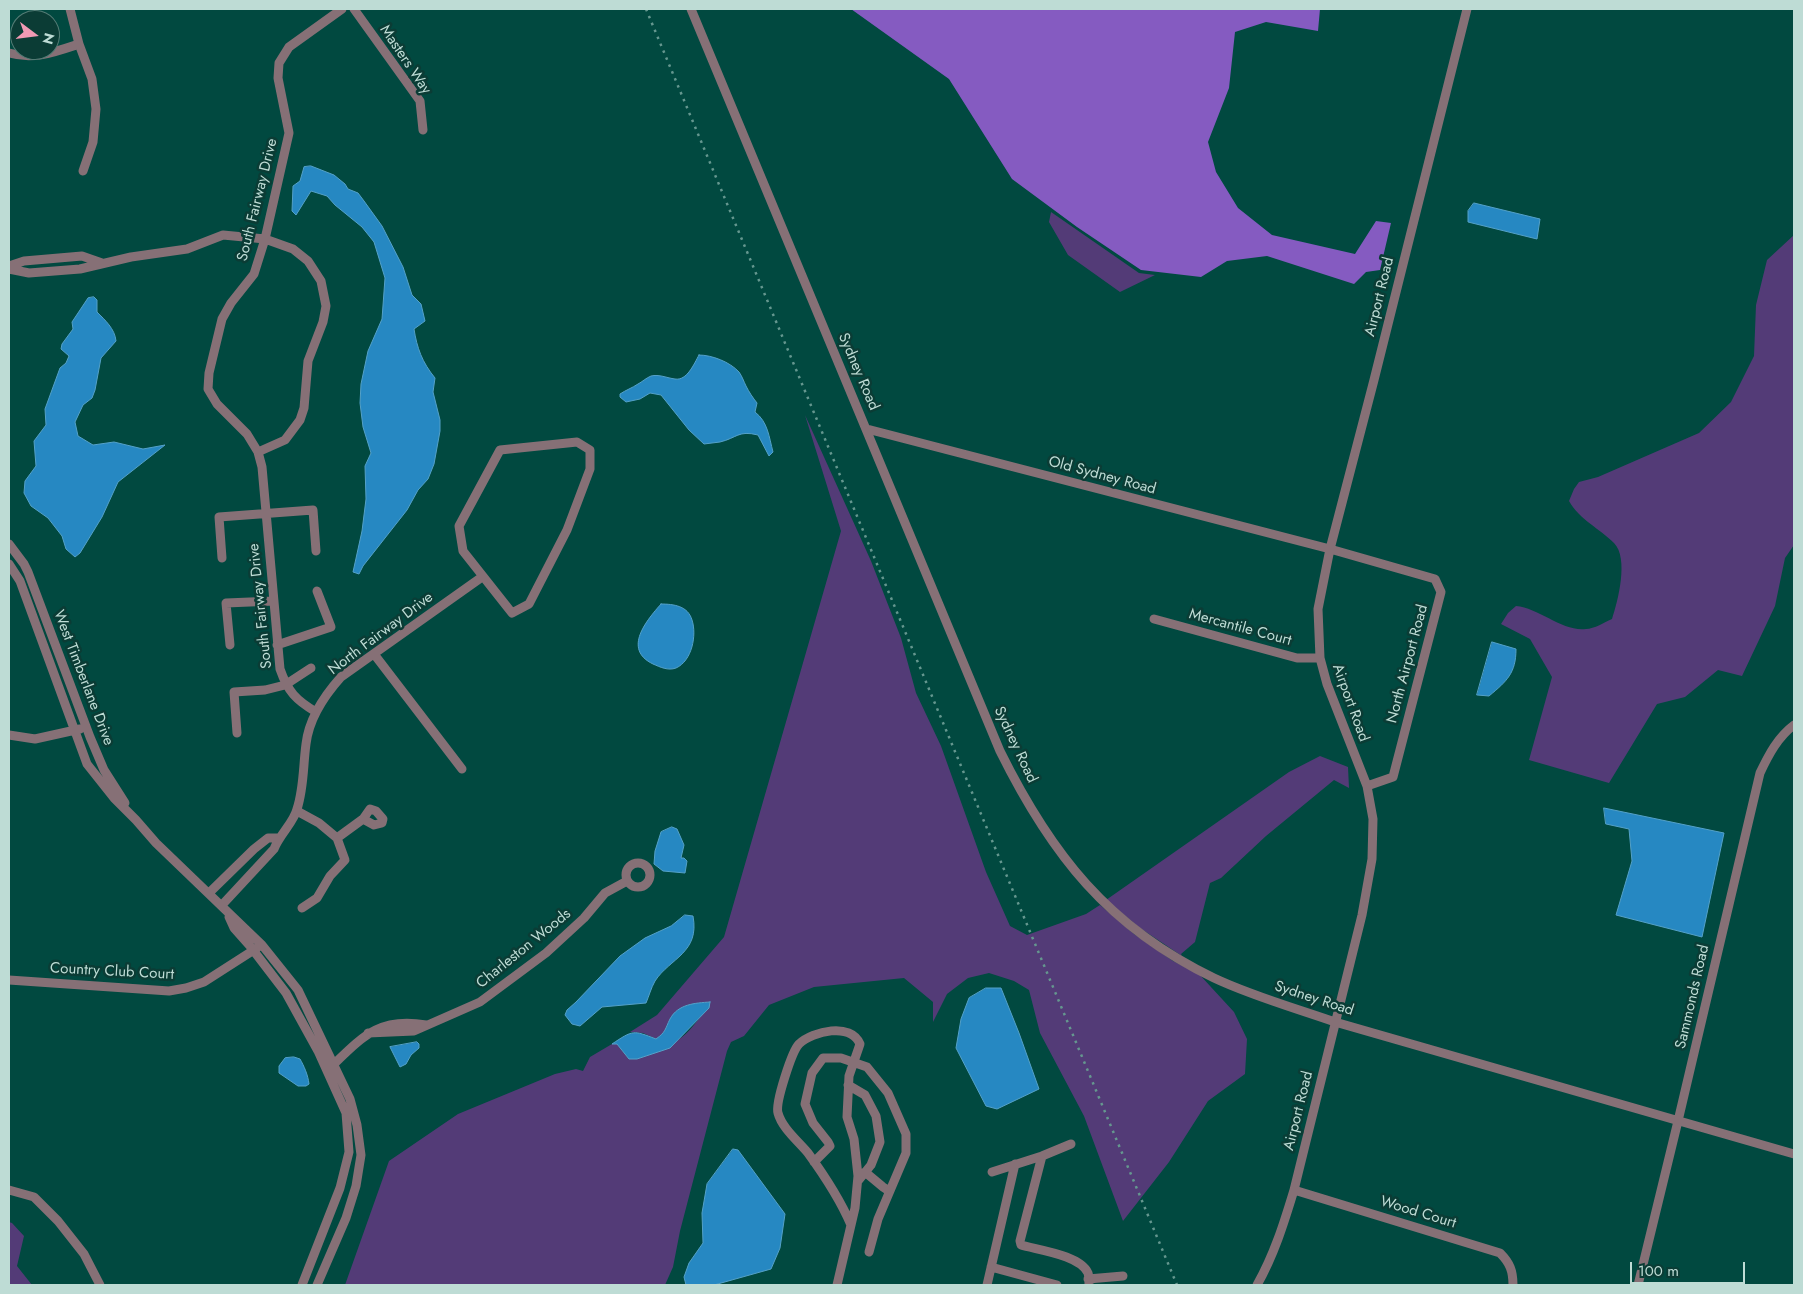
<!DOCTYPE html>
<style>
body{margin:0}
#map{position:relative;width:1803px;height:1294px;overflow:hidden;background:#014940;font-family:Jost,sans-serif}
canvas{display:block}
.frame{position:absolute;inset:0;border:10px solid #bedcd5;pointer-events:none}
.north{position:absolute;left:10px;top:10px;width:50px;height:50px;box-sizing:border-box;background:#0b3c35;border:1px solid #537c75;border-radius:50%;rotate:105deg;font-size:14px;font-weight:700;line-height:20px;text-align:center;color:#bedcd5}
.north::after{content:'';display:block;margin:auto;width:18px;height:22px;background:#f19ab4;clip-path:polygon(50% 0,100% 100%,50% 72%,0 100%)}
.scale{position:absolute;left:1630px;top:1262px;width:115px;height:22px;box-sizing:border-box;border:2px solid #bedcd5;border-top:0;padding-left:6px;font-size:15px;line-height:18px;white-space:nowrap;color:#bedcd5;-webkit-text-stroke:4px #0b3c35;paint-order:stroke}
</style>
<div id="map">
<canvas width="1803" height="1294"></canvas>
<div class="frame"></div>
<div class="north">N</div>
<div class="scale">100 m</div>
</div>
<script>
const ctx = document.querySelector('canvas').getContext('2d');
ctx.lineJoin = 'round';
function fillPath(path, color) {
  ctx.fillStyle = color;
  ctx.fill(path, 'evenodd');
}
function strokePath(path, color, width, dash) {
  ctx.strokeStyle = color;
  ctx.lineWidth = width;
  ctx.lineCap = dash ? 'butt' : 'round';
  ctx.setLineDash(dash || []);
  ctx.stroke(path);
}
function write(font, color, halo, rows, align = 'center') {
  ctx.font = font + ' Jost,sans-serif';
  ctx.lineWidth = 5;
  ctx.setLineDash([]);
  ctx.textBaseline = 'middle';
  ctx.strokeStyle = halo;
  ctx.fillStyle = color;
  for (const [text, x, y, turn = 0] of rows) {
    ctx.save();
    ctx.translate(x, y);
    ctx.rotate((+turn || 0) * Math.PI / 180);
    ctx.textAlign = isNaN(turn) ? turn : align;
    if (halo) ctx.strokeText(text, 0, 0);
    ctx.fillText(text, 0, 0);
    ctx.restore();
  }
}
fillPath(new Path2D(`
 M1051 212 1139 273 1155 275 1120 292 1068 255 1049 222Z
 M1794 235V545L1785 558 1775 606 1742 676 1718 670 1685 697 1657 704 1609 783 1529 760 1552 677 1530 639 1501 624 1508 613 1516 606C1539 608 1563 632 1586 629 1594 629 1605 622 1612 619 1618 601 1629 558 1614 543 1599 528 1580 520 1569 501L1574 489 1579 482 1598 477 1699 433 1731 402 1754 356 1756 305 1767 260Z
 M805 415 871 561 901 638 916 693 941 746 986 872 1010 926 1027 935 1086 914 1100 905 1134 934 1173 961 1199 974 1234 1012 1247 1039 1245 1074 1208 1101 1169 1162 1123 1221 1084 1116 1040 1033 1029 990 1014 981 989 973 968 978 947 994 933 1022V1002L904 978 814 987 769 1005 744 1036 731 1042 727 1051 680 1231 673 1267 665 1285H345L389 1161 458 1114 555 1074 576 1069 583 1071 590 1057 612 1044H617L629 1059C642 1060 672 1045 682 1037 693 1029 699 1016 709 1008L671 1017 665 1033 656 1039 643 1033 630 1032 657 1015 724 937 841 531Z
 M1320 756 1348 767 1349 788 1334 780 1266 836 1221 878 1210 883 1195 942 1181 954 1182 956 1140 928 1106 900 1289 772Z
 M9 1222 12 1223 24 1236 17 1266 32 1285H9Z`), '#533b77');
fillPath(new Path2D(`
 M851 9H1320L1318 31 1266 22 1235 32 1229 88 1208 142 1216 172 1238 208 1272 235 1355 254 1376 221 1391 223 1380 270 1366 272 1354 284 1267 256 1227 261 1201 277 1141 270 1077 227 1012 179 949 79Z`), '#855bc1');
const water = new Path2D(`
 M311 166 334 175 345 184 348 189 358 193 364 201 382 226 403 267 412 295 421 304 425 321 414 329C417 348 422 362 435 378L433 392 440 420V431L434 464 428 479 418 490 407 510 363 566 359 574 353 572 362 531 366 499 365 466 371 453 363 427 360 403 361 384 368 351 382 319 385 278 374 242 362 227 335 205 327 196 311 191 296 215 292 211 293 186 300 181 304 167Z
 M1474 203 1540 219 1537 239 1468 222V211Z
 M94 297 97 300V312C105 320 115 329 116 341L101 358 95 390 92 398 83 405 75 422 78 436 93 445 114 442 143 449 165 445 118 482 102 517 80 553 75 557 66 549 62 536 48 518 31 506 24 493 25 481 36 466 34 441 46 425 45 409 60 368 66 363 69 356 61 349 62 344 73 329 72 322 88 298Z
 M699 355C712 355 730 362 739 372 742 376 744 382 746 386 749 392 753 398 757 403L755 412C768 422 769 437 773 452L769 456 758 435C738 430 737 438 720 442 715 443 709 443 704 444L689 430 661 395 650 393 640 399 626 402 620 397V394C626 390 632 388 638 384 642 382 646 378 651 376 659 374 667 378 675 379 687 381 694 364 699 355Z
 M661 604C674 604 688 606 692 620 697 635 692 661 676 668 668 671 660 667 653 664 622 649 647 620 661 604Z
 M1492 642 1516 649C1516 673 1507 681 1489 696L1477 695Z
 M1604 808 1724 833 1702 937 1616 915 1632 861 1629 829 1606 824Z
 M672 827 677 829 684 845 681 858H684L687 861 685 873 663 871 654 864 655 851 661 832Z
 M685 915 693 916C700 953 670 958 655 981 651 988 649 996 646 1003L602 1007 580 1026 572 1024 565 1015 567 1010 576 1002 620 956 645 938 671 926Z
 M986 988H1001L1019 1033 1039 1089 997 1109 986 1106 956 1048 961 1019 969 998Z
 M710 1002 709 1008 670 1048 637 1059H629L617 1044H612C633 1030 633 1030 656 1039 666 1032 665 1029 670 1019 678 1004 695 1003 710 1002Z
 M417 1042 419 1044V1048L411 1055 406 1064 400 1067 390 1047Z
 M294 1057 300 1059C304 1066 308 1075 309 1084L306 1086H298L279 1073V1066L285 1058Z
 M733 1149 738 1150 785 1214 780 1248 771 1269 714 1285H686L684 1277 689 1263 703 1243 702 1213 707 1184Z`);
fillPath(water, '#2688c2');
strokePath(water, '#54a1c8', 1);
strokePath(new Path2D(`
 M70 9 79 44 92 79 96 109 93 142 83 171
 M354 9 420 101 423 130
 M691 9 1000 751C1051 854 1108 927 1214 978 1252 996 1295 1008 1335 1022L1794 1154
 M9 53C34 60 55 52 79 44
 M9 266 24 261 82 256 102 263
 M9 269 29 273 80 269 131 257 187 249 223 235 265 239 293 249 308 261 321 281 326 306 323 322 308 361 304 408 300 420 285 440 258 452
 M867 429 1330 549 1435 579 1441 592 1393 777 1367 786
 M577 442 590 450V469L567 530 529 604 512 613 463 551 459 526 500 450Z
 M9 544 24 564 28 572 90 737 104 770 125 803
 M222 558 219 517 313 510 316 551
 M9 564 20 581 87 764 114 798 136 820 156 843 262 945 298 990 350 1099 357 1125 361 1155 356 1186 346 1218 317 1285
 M1154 619 1297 658H1320
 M230 645 226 603 274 601
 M277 645 331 627 317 591
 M374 654 462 769
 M316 712C296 700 288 692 280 669L262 467 258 452 247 434 217 404 208 389 209 373 222 319 231 303 254 274 265 239 289 133 278 78 279 63 289 47 342 9
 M237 733 234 692 265 690 285 685 311 668
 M9 735 35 739 80 729
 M297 811 319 823 337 838 345 860 330 876 317 898 302 908
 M337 838 363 819 374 825 382 823 383 819 376 811 370 809 363 819
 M626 875a12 12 0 1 1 24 0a12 12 0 1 1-24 0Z
 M209 893 254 849 268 838H278
 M222 905 274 849C280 834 294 822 297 809 304 788 303 766 306 744 309 718 324 696 341 677L482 577
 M229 917 234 928 250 946 286 993 318 1051 346 1113 349 1152 340 1188 302 1285
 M9 980 169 991 186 988 204 982 257 948
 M368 1033 414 1031 480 1002 546 953 584 918 605 893 627 881
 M334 1064C364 1035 381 1017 426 1025
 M848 1085 865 1095 876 1116 880 1142 871 1165 858 1181
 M1042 1156 1020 1241 1021 1245C1038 1250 1080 1255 1088 1273 1089 1276 1089 1282 1089 1285
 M814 1162 830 1146 828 1142 813 1123 805 1104 812 1073 823 1058H841L867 1067 888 1093 906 1134V1153L878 1219 869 1252
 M865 1172 883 1187 889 1191
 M992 1172 1042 1156 1071 1144
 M9 1190 34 1197 58 1221 84 1254 100 1285
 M1294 1190 1500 1253C1510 1263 1513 1271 1513 1285
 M991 1267 1057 1285
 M1088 1279 1123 1276
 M837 1285 855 1208 858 1176 854 1139 847 1117 849 1076 860 1044C851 1022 813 1031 799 1044 792 1051 775 1103 778 1113 782 1128 798 1141 808 1153 824 1175 840 1199 851 1225
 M987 1285 1015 1164
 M1257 1285C1274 1255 1284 1223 1294 1190L1362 915 1372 859 1373 819 1367 786 1327 684 1320 658 1318 609 1330 549 1374 380 1467 9
 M1638 1285 1678 1121 1760 773C1769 754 1778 737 1794 725`), '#867076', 9);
strokePath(new Path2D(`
 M646 9 1177 1285`), '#65978f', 2.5, [2.5, 5]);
write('15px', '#bedcd5', '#0b3c35', [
 ["Masters Way",405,60,56],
 ["South Fairway Drive",258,200,-76],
 ["Airport Road",1380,297,-76],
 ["Sydney Road",858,372,67],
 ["Old Sydney Road",1102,476,15],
 ["South Fairway Drive",261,606,-96],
 ["Mercantile Court",1240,628,15],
 ["North Fairway Drive",381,634,-37],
 ["North Airport Road",1408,664,-75],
 ["West Timberlane Drive",83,678,69],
 ["Airport Road",1350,703,70],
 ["Sydney Road",1015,745,65],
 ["Charleston Woods",524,949,-39],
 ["Country Club Court",112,972,3],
 ["Sammonds Road",1693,997,-77],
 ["Sydney Road",1314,999,18],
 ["Airport Road",1299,1111,-76],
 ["Wood Court",1418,1213,17]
]);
</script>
